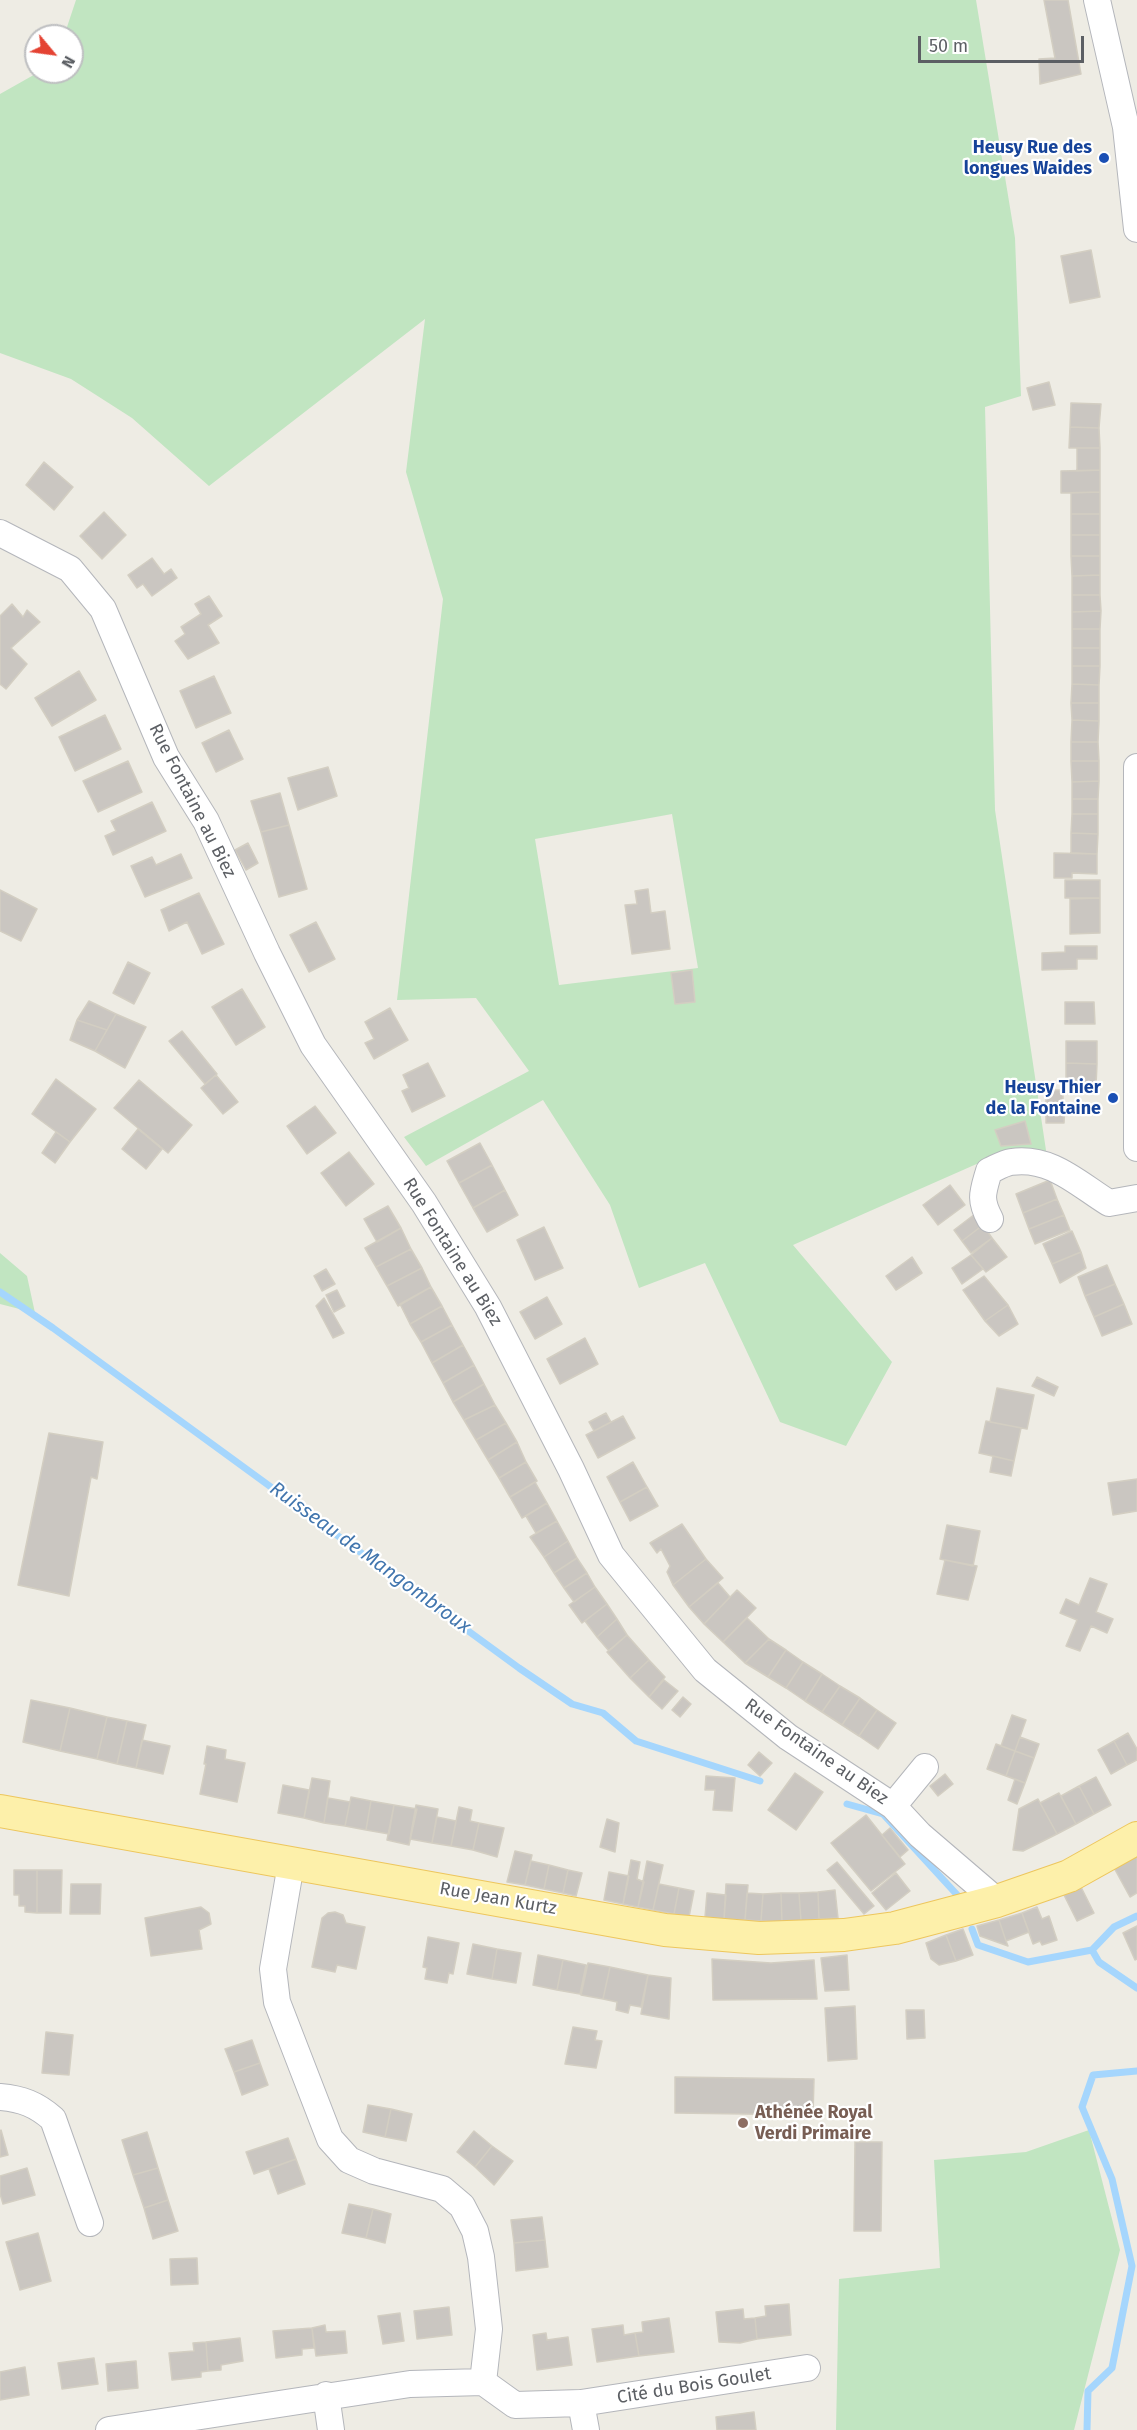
<!DOCTYPE html>
<meta charset="utf-8">
<style>
body{margin:0}
#map{position:relative;width:1137px;height:2430px;overflow:hidden;background:#eeece4;font-family:"Fira Sans",sans-serif}
canvas{display:block}
.north{position:absolute;left:24px;top:24px;width:60px;height:60px;box-sizing:border-box;background:#fff;border:2px solid #bebfc1;border-radius:50%;rotate:119deg;font-size:16px;font-weight:700;line-height:24px;text-align:center;color:#5c5f64}
.north::after{content:'';display:block;margin:auto;width:21px;height:27px;background:#e44333;clip-path:polygon(50% 0,100% 100%,50% 72%,0 100%)}
.scale{position:absolute;left:918px;top:36px;width:166px;height:27px;box-sizing:border-box;border:3px solid #5c5f64;border-top:0;padding-left:8px;font-size:18px;line-height:21px;white-space:nowrap;color:#5c5f64;-webkit-text-stroke:4px #fff;paint-order:stroke}
</style>
<div id="map">
<canvas width="1137" height="2430"></canvas>
<div class="north">N</div>
<div class="scale">50 m</div>
</div>
<script>
const ctx = document.querySelector('canvas').getContext('2d');
ctx.lineJoin = 'round';
function fillPath(path, color) {
  ctx.fillStyle = color;
  ctx.fill(path, 'evenodd');
}
function strokePath(path, color, width, dash) {
  ctx.strokeStyle = color;
  ctx.lineWidth = width;
  ctx.lineCap = dash ? 'butt' : 'round';
  ctx.setLineDash(dash || []);
  ctx.stroke(path);
}
function write(font, color, halo, rows, align = 'center') {
  ctx.font = font + ' "Fira Sans",sans-serif';
  ctx.lineWidth = 4.5;
  ctx.setLineDash([]);
  ctx.textBaseline = 'middle';
  ctx.strokeStyle = halo;
  ctx.fillStyle = color;
  for (const [text, x, y, turn = 0] of rows) {
    ctx.save();
    ctx.translate(x, y);
    ctx.rotate((+turn || 0) * Math.PI / 180);
    ctx.textAlign = isNaN(turn) ? turn : align;
    if (halo) ctx.strokeText(text, 0, 0);
    ctx.fillText(text, 0, 0);
    ctx.restore();
  }
}
fillPath(new Path2D(`
 M76 0H976L1015 238 1021 396 985 407 995 810 1047 1157 997 1155 793 1245 892 1362 846 1446 780 1422 705 1263 639 1288 610 1205 543 1100 426 1166 404 1137 529 1071 476 998 397 1000 443 599 406 472 425 319 209 486 132 418 71 379 0 353V94L39 72H72V36H64ZM672 814 698 968 559 985 535 839Z
 M0 1253 27 1276 35 1313 0 1304Z
 M1089 2130 1120 2250 1074 2430H836L839 2279 940 2268 934 2160 1026 2152Z`), '#c1e5c1');
strokePath(new Path2D(`
 M0 1292 53 1328 519 1668 572 1704 603 1713 636 1741 760 1781
 M847 1804 883 1814 960 1898
 M972 1929 978 1945 1028 1962 1092 1950 1114 1927 1137 1916
 M1092 1950 1099 1962 1137 1988
 M1087 2430 1088 2391 1112 2368 1132 2266 1112 2179 1082 2107 1093 2075 1137 2071`), '#a5d6fd', 7);
const building = new Path2D(`
 M1044 0H1068L1081 74 1040 84 1039 59 1055 58Z
 M1091 250 1100 297 1070 303 1061 256Z
 M1049 382 1055 405 1033 410 1027 388Z
 M1071 403 1101 404 1099 428 1070 427Z
 M1070 427 1099 428 1100 448H1069Z
 M1077 448H1100V470L1077 471Z
 M44 462 73 487 54 510 26 485Z
 M1100 470V492L1061 493V471Z
 M1100 492V514H1071V493Z
 M104 512 126 535 102 559 80 536Z
 M1071 514H1100V535H1071Z
 M1071 535H1100V556H1071Z
 M1071 556H1100V575L1072 576Z
 M152 558 164 574 171 569 177 578 152 596 143 584 137 588 128 575Z
 M1100 575V595H1072V576Z
 M1072 595H1100L1101 611 1072 612Z
 M209 596 222 616 208 625 219 643 188 659 175 641 185 634 181 627 201 614 195 604Z
 M12 604 23 617 27 610 40 622 11 648 27 664 6 689 0 684V616Z
 M1101 611 1100 629H1072V612Z
 M1072 629H1100V648H1072Z
 M1072 648H1100V666H1072Z
 M1072 666H1100L1099 685 1072 684Z
 M79 671 96 700 52 726 35 698Z
 M214 676 231 713 196 728 180 691Z
 M1072 684 1099 685V703H1071Z
 M1071 703H1099V721L1072 720Z
 M105 715 121 749 75 771 59 737Z
 M1072 720 1099 721 1098 742H1071Z
 M229 730 243 759 216 772 202 743Z
 M1071 742H1098L1099 761H1071Z
 M128 761 142 792 98 812 83 781Z
 M1071 761H1099V781L1072 782Z
 M328 767 337 796 298 810 288 778Z
 M1099 781 1098 799H1072V782Z
 M280 793 289 825 261 832 251 801Z
 M1072 799H1098V814H1072Z
 M152 802 166 831 113 855 105 836 116 831 111 821Z
 M1072 814H1098V834L1071 833Z
 M289 825 307 889 279 897 261 832Z
 M1071 833 1098 834 1097 854 1071 853Z
 M248 843 258 863 246 870 235 850Z
 M1054 853 1097 854V874L1072 873V878H1054Z
 M181 854 192 878 145 897 131 866 152 857 156 865Z
 M1065 880H1100V898H1065Z
 M648 889 651 913 665 911 670 949 632 954 625 905 637 904 635 891Z
 M0 890 37 909 21 941 0 931Z
 M199 893 224 944 202 954 187 922 169 931 161 910Z
 M1100 898V933L1070 934V899Z
 M316 922 335 959 309 972 290 935Z
 M1065 946H1097V959H1077V969L1042 970V953L1065 952Z
 M128 962 150 973 134 1004 113 993Z
 M692 970 695 1002 675 1004 671 973Z
 M242 989 265 1027 236 1045 212 1007Z
 M89 1001 116 1014 107 1030 77 1020Z
 M1065 1002H1094L1095 1024H1065Z
 M390 1008 408 1040 374 1059 365 1043 374 1039 365 1022Z
 M116 1014 146 1027 125 1068 95 1051Z
 M77 1020 107 1030 95 1051 70 1040Z
 M182 1031 217 1074 205 1084 169 1041Z
 M1066 1041H1097V1064L1066 1063Z
 M428 1063 445 1096 412 1112 402 1091 409 1088 403 1075Z
 M1066 1063 1097 1064 1096 1085 1066 1084Z
 M216 1075 238 1102 223 1114 201 1088Z
 M56 1079 96 1109 70 1142 32 1114Z
 M139 1080 192 1125 168 1153 114 1108Z
 M1046 1090H1063V1103H1046Z
 M1046 1103H1065L1064 1123H1046Z
 M315 1106 336 1133 307 1154 287 1126Z
 M1025 1121 1031 1144 1001 1146 995 1130Z
 M138 1129 162 1149 146 1169 122 1149Z
 M56 1132 70 1142 55 1163 42 1153Z
 M480 1143 492 1165 459 1183 447 1161Z
 M349 1152 374 1184 346 1206 321 1173Z
 M492 1165 505 1190 473 1208 459 1183Z
 M1050 1180 1057 1199 1023 1213 1016 1194Z
 M950 1185 965 1205 938 1225 923 1205Z
 M505 1190 518 1215 487 1232 473 1208Z
 M1057 1199 1064 1215 1029 1229 1023 1213Z
 M388 1206 401 1228 377 1242 364 1219Z
 M975 1214 983 1225 962 1241 954 1230Z
 M1064 1215 1070 1230 1035 1244 1029 1229Z
 M983 1225 992 1238 971 1253 962 1241Z
 M544 1227 563 1268 535 1280 517 1240Z
 M401 1228 411 1249 376 1267 365 1248Z
 M1072 1231 1081 1252 1052 1264 1043 1244Z
 M992 1238 1007 1257 986 1272 971 1255Z
 M411 1249 422 1268 387 1286 376 1267Z
 M1081 1252 1086 1268 1060 1283 1052 1264Z
 M971 1255 983 1269 962 1284 952 1268Z
 M912 1257 922 1273 896 1290 886 1276Z
 M1107 1265 1115 1284 1085 1296 1078 1277Z
 M422 1268 431 1287 398 1306 387 1286Z
 M326 1269 335 1284 322 1291 314 1276Z
 M984 1276 1008 1305 985 1321 963 1290Z
 M1115 1284 1124 1304 1094 1317 1085 1296Z
 M431 1287 442 1306 410 1324 400 1304Z
 M337 1290 345 1306 334 1312 326 1295Z
 M547 1297 562 1324 535 1339 520 1312Z
 M324 1298 344 1333 333 1338 316 1306Z
 M1124 1304 1132 1324 1102 1336 1094 1317Z
 M1008 1305 1018 1324 999 1336 985 1321Z
 M442 1306 452 1325 421 1342 410 1324Z
 M452 1325 463 1345 432 1363 421 1342Z
 M585 1338 598 1364 560 1384 547 1359Z
 M463 1345 474 1365 443 1383 432 1363Z
 M474 1365 484 1384 453 1402 443 1383Z
 M1037 1377 1058 1387 1054 1396 1032 1386Z
 M484 1384 495 1405 464 1420 453 1402Z
 M997 1388 1034 1395 1027 1429 990 1422Z
 M495 1405 506 1423 476 1440 464 1420Z
 M606 1413 611 1422 594 1431 589 1422Z
 M623 1416 635 1438 598 1458 586 1435Z
 M986 1421 1021 1428 1014 1461 979 1453Z
 M506 1423 517 1442 488 1460 476 1440Z
 M49 1433 103 1442 97 1479 91 1477 69 1596 18 1585Z
 M517 1442 526 1462 499 1478 488 1460Z
 M993 1456 1014 1461 1011 1476 990 1472Z
 M526 1462 537 1481 510 1497 499 1478Z
 M633 1462 647 1487 620 1502 607 1477Z
 M1137 1479V1511L1113 1515 1108 1483Z
 M535 1482 547 1503 522 1518 510 1497Z
 M647 1487 658 1506 630 1521 620 1502Z
 M547 1503 557 1521 536 1533 526 1516Z
 M557 1521 568 1541 544 1557 530 1537Z
 M682 1524 706 1559 673 1585 667 1572 670 1566 661 1549 657 1553 650 1543Z
 M947 1525 980 1531 973 1566 940 1559Z
 M568 1541 577 1558 554 1573 544 1557Z
 M577 1558 587 1573 564 1588 554 1573Z
 M706 1559 723 1578 689 1607 673 1585Z
 M945 1560 977 1566 968 1600 937 1594Z
 M587 1573 595 1587 574 1602 564 1588Z
 M1090 1578 1107 1584 1096 1612 1113 1619 1107 1633 1091 1626 1080 1651 1066 1646 1077 1620 1060 1613 1066 1599 1079 1605Z
 M718 1583 730 1597 704 1624 689 1607Z
 M595 1587 607 1604 582 1623 569 1605Z
 M737 1590 756 1608 723 1642 704 1624Z
 M607 1604 617 1619 597 1637 585 1621Z
 M747 1618 769 1639 745 1663 723 1642Z
 M617 1619 627 1635 609 1651 597 1637Z
 M627 1635 649 1660 630 1678 607 1652Z
 M769 1639 786 1650 768 1677 745 1663Z
 M786 1650 803 1662 786 1688 768 1677Z
 M649 1660 665 1677 649 1697 630 1678Z
 M803 1662 822 1674 805 1701 786 1688Z
 M822 1674 840 1686 822 1712 805 1701Z
 M664 1680 678 1691 662 1709 649 1697Z
 M840 1686 860 1698 842 1725 822 1712Z
 M683 1697 691 1704 680 1717 672 1710Z
 M860 1698 877 1710 859 1736 842 1725Z
 M31 1700 70 1708 60 1751 23 1742Z
 M70 1708 107 1717 97 1759 60 1751Z
 M877 1710 896 1723 878 1749 859 1736Z
 M1012 1715 1026 1720 1015 1751 1001 1746Z
 M107 1717 127 1721 117 1764 97 1759Z
 M127 1721 146 1725 136 1768 117 1764Z
 M1128 1733 1137 1749V1760L1127 1765 1114 1741Z
 M1020 1737 1039 1744 1034 1758 1015 1751Z
 M142 1740 170 1746 163 1774 136 1768Z
 M1114 1741 1127 1765 1111 1774 1098 1750Z
 M996 1744 1015 1751 1006 1776 987 1769Z
 M207 1746 226 1750 225 1759 245 1763 237 1802 200 1794 206 1764H204Z
 M1015 1751 1034 1758 1025 1783 1006 1776Z
 M759 1752 772 1763 760 1776 748 1765Z
 M795 1773 823 1792 796 1830 768 1810Z
 M945 1774 953 1784 938 1796 930 1786Z
 M706 1776 735 1778 732 1811 713 1810 715 1790H705Z
 M1096 1777 1111 1805 1094 1814 1079 1786Z
 M312 1778 330 1781 324 1823 304 1818Z
 M1015 1779 1025 1783 1017 1804 1008 1800Z
 M283 1785 309 1790 304 1818 278 1813Z
 M1079 1786 1094 1814 1076 1824 1061 1796Z
 M1059 1793 1076 1824 1057 1834 1040 1803Z
 M351 1797 371 1801 366 1830 345 1826Z
 M328 1798 350 1802 345 1826 324 1823Z
 M1038 1799 1057 1834 1023 1851 1013 1850 1019 1809Z
 M371 1801 394 1805 389 1834 366 1830Z
 M394 1805 417 1809 409 1845 387 1840Z
 M416 1805 438 1809 432 1843 410 1839Z
 M459 1807 472 1810 470 1821 479 1823 473 1850 451 1846Z
 M866 1815 905 1864 871 1891 831 1843Z
 M437 1817 456 1821 451 1846 432 1843Z
 M607 1819 619 1823 615 1852 600 1847Z
 M479 1823 504 1828 497 1857 473 1850Z
 M890 1828 908 1850 900 1857 882 1835Z
 M515 1851 532 1855 525 1885 507 1882Z
 M1137 1853V1893L1130 1897 1113 1866Z
 M631 1860 640 1862 637 1879 644 1882 638 1907 623 1904Z
 M531 1861 549 1865 544 1889 525 1885Z
 M647 1861 663 1865 653 1910 638 1907Z
 M837 1862 874 1906 864 1914 827 1870Z
 M549 1865 568 1870 563 1893 544 1889Z
 M14 1870H37V1913L25 1912V1906H19V1895H14Z
 M37 1870H62L61 1913H37Z
 M568 1870 582 1873 576 1896 563 1893Z
 M609 1872 629 1876 623 1904 604 1900Z
 M896 1873 910 1891 886 1910 872 1893Z
 M71 1884H101L100 1914H70Z
 M659 1884 679 1888 674 1914 653 1910Z
 M726 1884 748 1885 745 1920 724 1919Z
 M1081 1887 1094 1913 1077 1921 1064 1895Z
 M679 1888 694 1891 689 1917 674 1914Z
 M835 1890 838 1918 819 1919 818 1892Z
 M818 1892 819 1919 801 1921 799 1893Z
 M707 1893 726 1895 724 1919 705 1917Z
 M747 1893 763 1894 761 1921 745 1920Z
 M781 1893 782 1922 761 1921 763 1894Z
 M781 1893H799L801 1921 782 1922Z
 M201 1907 209 1913 211 1924 199 1930 202 1949 151 1956 145 1918Z
 M1037 1907 1042 1919 1049 1916 1057 1940 1042 1945 1040 1941 1033 1944 1022 1913Z
 M335 1912 343 1915 346 1923 365 1927 356 1969 337 1965 335 1972 312 1967 322 1918 328 1913Z
 M1022 1913 1029 1932 1006 1941 999 1920Z
 M999 1920 1006 1941 1008 1946 980 1936 977 1926Z
 M1137 1926V1959L1135 1960 1123 1933Z
 M963 1929 973 1955 956 1961 946 1935Z
 M946 1935 956 1961 939 1965 931 1959 926 1943Z
 M428 1937 459 1943 453 1974 449 1973 447 1983 425 1979 427 1968 423 1967Z
 M473 1944 497 1949 492 1979 467 1974Z
 M497 1949 521 1953 516 1983 492 1979Z
 M538 1955 563 1960 557 1990 533 1985Z
 M847 1955 849 1990 825 1991 821 1958Z
 M712 1959 771 1963 814 1960 817 1999 713 2000Z
 M563 1960 586 1965 580 1994 557 1990Z
 M588 1963 610 1967 603 1999 581 1995Z
 M610 1967 648 1975 641 2007 630 2005 628 2013 616 2010 617 2002 603 1999Z
 M648 1975 671 1978 669 2019 641 2014Z
 M855 2006 857 2059 828 2061 825 2008Z
 M906 2010H924L925 2038 907 2039Z
 M573 2027 597 2031 595 2040 602 2041 596 2068 565 2064Z
 M46 2032 73 2035 69 2075 42 2073Z
 M252 2040 260 2063 234 2072 225 2049Z
 M260 2063 268 2085 242 2095 234 2072Z
 M675 2077 814 2079 813 2115 675 2113Z
 M368 2105 391 2109 385 2137 363 2132Z
 M391 2109 412 2114 406 2141 385 2137Z
 M1 2130 8 2155 0 2157V2131Z
 M474 2131 492 2146 475 2167 457 2152Z
 M147 2132 158 2168 133 2175 122 2140Z
 M288 2138 296 2159 254 2174 246 2152Z
 M855 2142H882L881 2231H854Z
 M492 2146 513 2161 494 2185 475 2167Z
 M296 2159 305 2184 278 2194 269 2169Z
 M27 2168 35 2195 3 2204 0 2194V2176Z
 M158 2168 168 2200 144 2208 133 2175Z
 M168 2200 178 2231 153 2239 144 2208Z
 M349 2204 373 2209 366 2238 342 2233Z
 M373 2209 391 2214 385 2243 366 2238Z
 M542 2217 545 2240 514 2243 511 2220Z
 M38 2233 51 2281 20 2290 6 2242Z
 M545 2240 548 2267 516 2271 514 2243Z
 M197 2258 198 2284 171 2285 170 2259Z
 M789 2304 791 2335 757 2339 755 2318 766 2316 765 2306Z
 M449 2307 452 2335 417 2339 414 2311Z
 M743 2309 744 2319 755 2318 757 2339 740 2343 719 2342 716 2312Z
 M400 2313 404 2341 383 2344 378 2316Z
 M669 2318 674 2352 639 2356 635 2333 643 2332 642 2322Z
 M325 2325 326 2332 345 2331 347 2353 316 2356 312 2328Z
 M623 2325 624 2335 635 2333 639 2356 597 2362 592 2329Z
 M312 2328 314 2348 302 2349V2355L276 2358 273 2331Z
 M546 2333 547 2340 568 2337 572 2365 537 2370 533 2335Z
 M240 2338 243 2361 221 2365V2370L208 2371 206 2342Z
 M206 2342 208 2371 201 2372V2377L172 2380 169 2353 194 2351 193 2343Z
 M94 2358 98 2384 62 2389 58 2363Z
 M136 2361 138 2388 108 2391 106 2364Z
 M25 2367 29 2395 0 2400V2372Z
 M754 2412 756 2430H717L716 2417Z`);
fillPath(building, '#cac6c1');
strokePath(building, '#d3cec2', 1.5);
const minor = new Path2D(`
 M1097 0 1126 127 1137 229
 M0 533 70 569 103 609 166 757 206 821 267 953 313 1045 424 1203 488 1307 571 1469 611 1555 705 1670 788 1737 893 1806 920 1835 997 1901
 M1137 767V1148
 M990 1219C979 1199 983 1192 989 1171 996 1168 1004 1163 1011 1162 1051 1156 1078 1184 1109 1203L1137 1198
 M893 1806 925 1767
 M0 2097C22 2099 36 2104 53 2119L90 2223
 M483 2382 515 2405 581 2403 807 2368
 M326 2395 331 2430
 M581 2403 586 2430
 M109 2430 410 2384 483 2382 489 2329 481 2257 475 2231 462 2206 442 2189 374 2171 349 2160 330 2139 277 2002 273 1969 291 1864`);
const major = new Path2D(`
 M0 1811 665 1930 759 1938 844 1935 895 1928 997 1901 1069 1876 1137 1838`);
strokePath(minor, '#b4b6bb', 28);
strokePath(major, '#edc65d', 34);
strokePath(minor, '#fff', 26);
strokePath(major, '#fdf0aa', 32);
for (const [x, y, r, color] of [
 [1104,158,6,"#1a4fb4"],
 [1113,1098,6,"#1a4fb4"],
 [743,2123,6,"#8d6e63"]
]) {
  const dot = new Path2D();
  dot.arc(x, y, r, 0, 2 * Math.PI);
  ctx.fillStyle = color;
  ctx.fill(dot);
  strokePath(dot, '#fff', 2);
}
write('bold 18px', '#164399', '#fff', [
 ["Heusy Rue des",1092,148],
 ["longues Waides",1092,169],
 ["Heusy Thier",1101,1088],
 ["de la Fontaine",1101,1109]
], 'right');
write('18px', '#5c5f64', '#fff', [
 ["Rue Fontaine au Biez",192,801,63],
 ["Rue Fontaine au Biez",452,1252,58],
 ["Rue Fontaine au Biez",816,1752,35],
 ["Rue Jean Kurtz",498,1899,10],
 ["Cité du Bois Goulet",694,2386,-9]
]);
write('bold 18px', '#785e54', '#fff', [
 ["Athénée Royal",755,2113],
 ["Verdi Primaire",755,2134]
], 'left');
write('italic 20px', '#4276ae', '#fff', [
 ["Ruisseau de Mangombroux",370,1558,36]
]);
</script>
